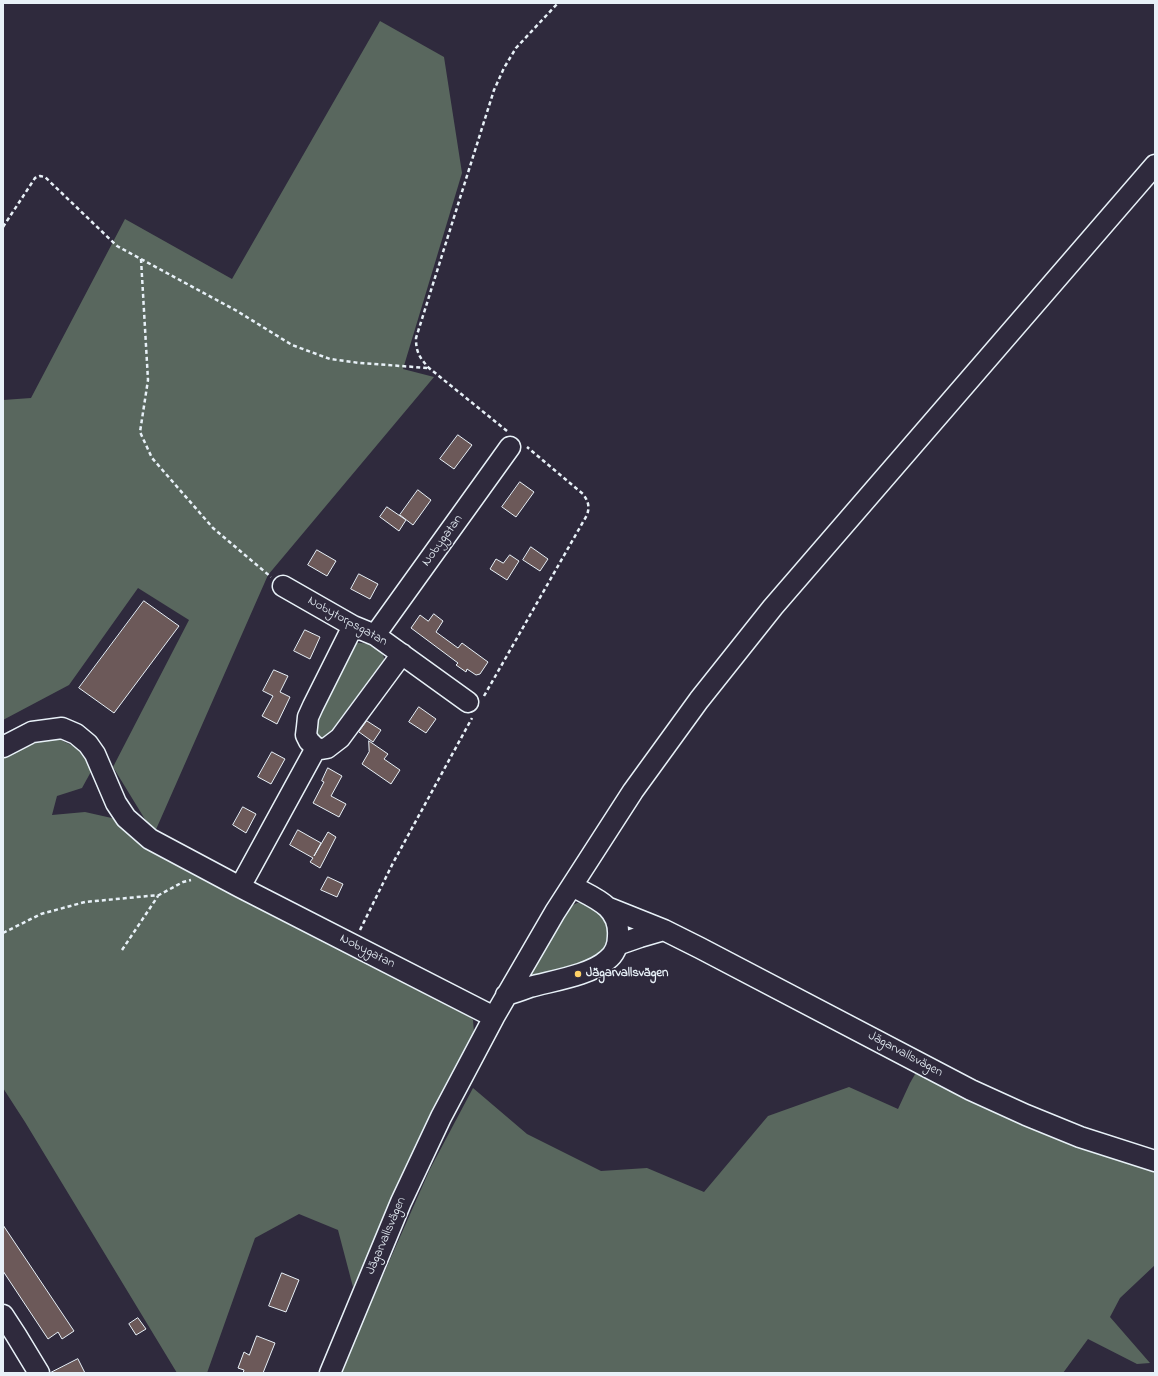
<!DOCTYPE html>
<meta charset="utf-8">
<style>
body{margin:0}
#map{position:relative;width:1158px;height:1376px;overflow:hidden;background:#2f2a3d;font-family:"Indie Flower",sans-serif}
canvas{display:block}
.frame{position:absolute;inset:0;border:4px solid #e8f1f8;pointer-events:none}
</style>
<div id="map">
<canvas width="1158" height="1376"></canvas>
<div class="frame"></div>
</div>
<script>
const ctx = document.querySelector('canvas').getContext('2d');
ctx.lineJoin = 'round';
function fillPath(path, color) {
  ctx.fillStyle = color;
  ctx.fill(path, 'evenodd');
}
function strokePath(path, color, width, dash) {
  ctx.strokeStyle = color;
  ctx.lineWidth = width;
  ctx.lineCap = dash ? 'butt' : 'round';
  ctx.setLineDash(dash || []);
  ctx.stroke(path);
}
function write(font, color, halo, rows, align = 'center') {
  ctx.font = font + ' "Indie Flower",sans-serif';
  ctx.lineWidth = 3.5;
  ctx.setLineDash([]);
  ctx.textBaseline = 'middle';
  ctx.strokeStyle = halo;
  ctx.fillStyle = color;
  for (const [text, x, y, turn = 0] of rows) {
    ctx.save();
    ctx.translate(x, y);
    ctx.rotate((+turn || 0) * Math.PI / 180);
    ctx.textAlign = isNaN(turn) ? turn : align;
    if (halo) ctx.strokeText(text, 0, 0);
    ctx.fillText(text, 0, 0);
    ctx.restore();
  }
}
fillPath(new Path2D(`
 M380 21 444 57 462 173 403 369 434 377 268 575 154 834 113 767 189 620 138 588 69 685 3 720V400L31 398 125 219 232 279Z
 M357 643C373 643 383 646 385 663L327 739 318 737 315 733V719L352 646Z
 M51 735 77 748 93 768 82 788 57 796 52 815 85 812 125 821 463 1008 473 1020 474 1033 353 1287 338 1230 299 1214 255 1238 207 1373H177L25 1122 3 1088V756L19 747Z
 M584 902 604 914 611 932 607 950 595 960 530 978 528 976 569 907 577 903Z
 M918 1069 1155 1168V1265L1120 1298 1110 1317 1150 1363 1137 1364 1088 1339 1063 1373H342L358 1332 430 1169 473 1088 527 1134 601 1171 647 1168 704 1192 768 1116 849 1087 898 1109 910 1083Z`), '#59675e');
const building = new Path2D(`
 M458 435 472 445 454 469 440 459Z
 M520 482 534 492 516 517 502 507Z
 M418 490 431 500 413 525 400 515Z
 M387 507 406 520 399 531 380 517Z
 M531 547 548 559 540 571 523 560Z
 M317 550 336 561 327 576 308 565Z
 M510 555 519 561 507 580 490 569 496 559 503 563Z
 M359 574 378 584 370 599 351 589Z
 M144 601 179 626 114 713 79 688Z
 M434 614 443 621 436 632 458 648 462 643 488 662 480 674 476 675 467 669 466 672 456 665 458 663 411 628 420 615 428 621Z
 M305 630 320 637 310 659 294 651Z
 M274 670 288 676 280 692 290 697 277 724 262 716 273 696 263 691Z
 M419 707 436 719 426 733 409 722Z
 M367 721 381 730 373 742 359 732Z
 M369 741 388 754 384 759 400 770 391 784 362 764 369 752Z
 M272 752 285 759 271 784 258 777Z
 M328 768 342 776 331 796 346 804 339 817 313 803 324 782 322 781Z
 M243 807 256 814 246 833 233 825Z
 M298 830 321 843 314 856 328 832 336 837 320 868 310 862 313 858 290 845Z
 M328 877 343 884 337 897 321 890Z
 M3 1225 74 1331 62 1339 58 1332 48 1339 3 1271Z
 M282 1273 299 1280 286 1312 269 1306Z
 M138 1318 146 1329 136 1335 129 1324Z
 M257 1336 275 1343 263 1373H243L244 1370 238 1368 244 1352 249 1355Z
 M78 1359 85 1373H50Z`);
fillPath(building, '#6c5959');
strokePath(building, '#e8f1f8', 1);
const minor = new Path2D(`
 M283 586 353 626 375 635 468 702
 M353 626 313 706 308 717 307 727 306 735 309 741 316 748 321 749 327 748 340 738 402 654
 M375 635 510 447
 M3 747 32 732 62 728 76 734 88 744 95 754 116 803 126 818 150 839 240 887 494 1017
 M240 887 316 748
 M609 908 664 930 700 948 971 1090 1026 1115 1080 1137 1155 1161
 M617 945 640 937 664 930
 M506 995C514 993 522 990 530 987 551 981 591 975 607 960 615 954 618 946 618 936 620 906 594 898 572 886
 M3 1315 16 1335 39 1373
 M330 1373 401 1202 441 1117 494 1017 555 912 633 791 699 700 773 607 1155 165`);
strokePath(minor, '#e8f1f8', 23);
strokePath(new Path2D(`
 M3 227 35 178 40 176 45 177 117 246 237 311 292 345 330 359 360 363 428 368
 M141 259 148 380 140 432 152 458 213 528 271 577
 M507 431 429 368C419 357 416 352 416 338L494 90 504 68 516 48 558 3
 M484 696 587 515C590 506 588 501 583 494L527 447
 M360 930 393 863 472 718
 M3 933 41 914 85 902 159 895 183 882 191 880
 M122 950 158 896`), '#e8f1f8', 2.5, [4, 3]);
strokePath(minor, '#2f2a3d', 20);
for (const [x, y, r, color] of [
 [578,974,4,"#ffd166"]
]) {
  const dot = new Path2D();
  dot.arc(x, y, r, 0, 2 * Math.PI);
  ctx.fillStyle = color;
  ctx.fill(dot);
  strokePath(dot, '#2f2a3d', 1.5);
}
write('13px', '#e8f1f8', '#2f2a3d', [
 ["Nobygatan",443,541,-54],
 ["Nobytorpsgatan",347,622,29],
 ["Nobygatan",367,952,27],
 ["Jägarvallsvägen",905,1055,28],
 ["Jägarvallsvägen",387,1236,-67]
]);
write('bold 13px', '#e8f1f8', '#2f2a3d', [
 ["Jägarvallsvägen",586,974]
], 'left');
</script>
